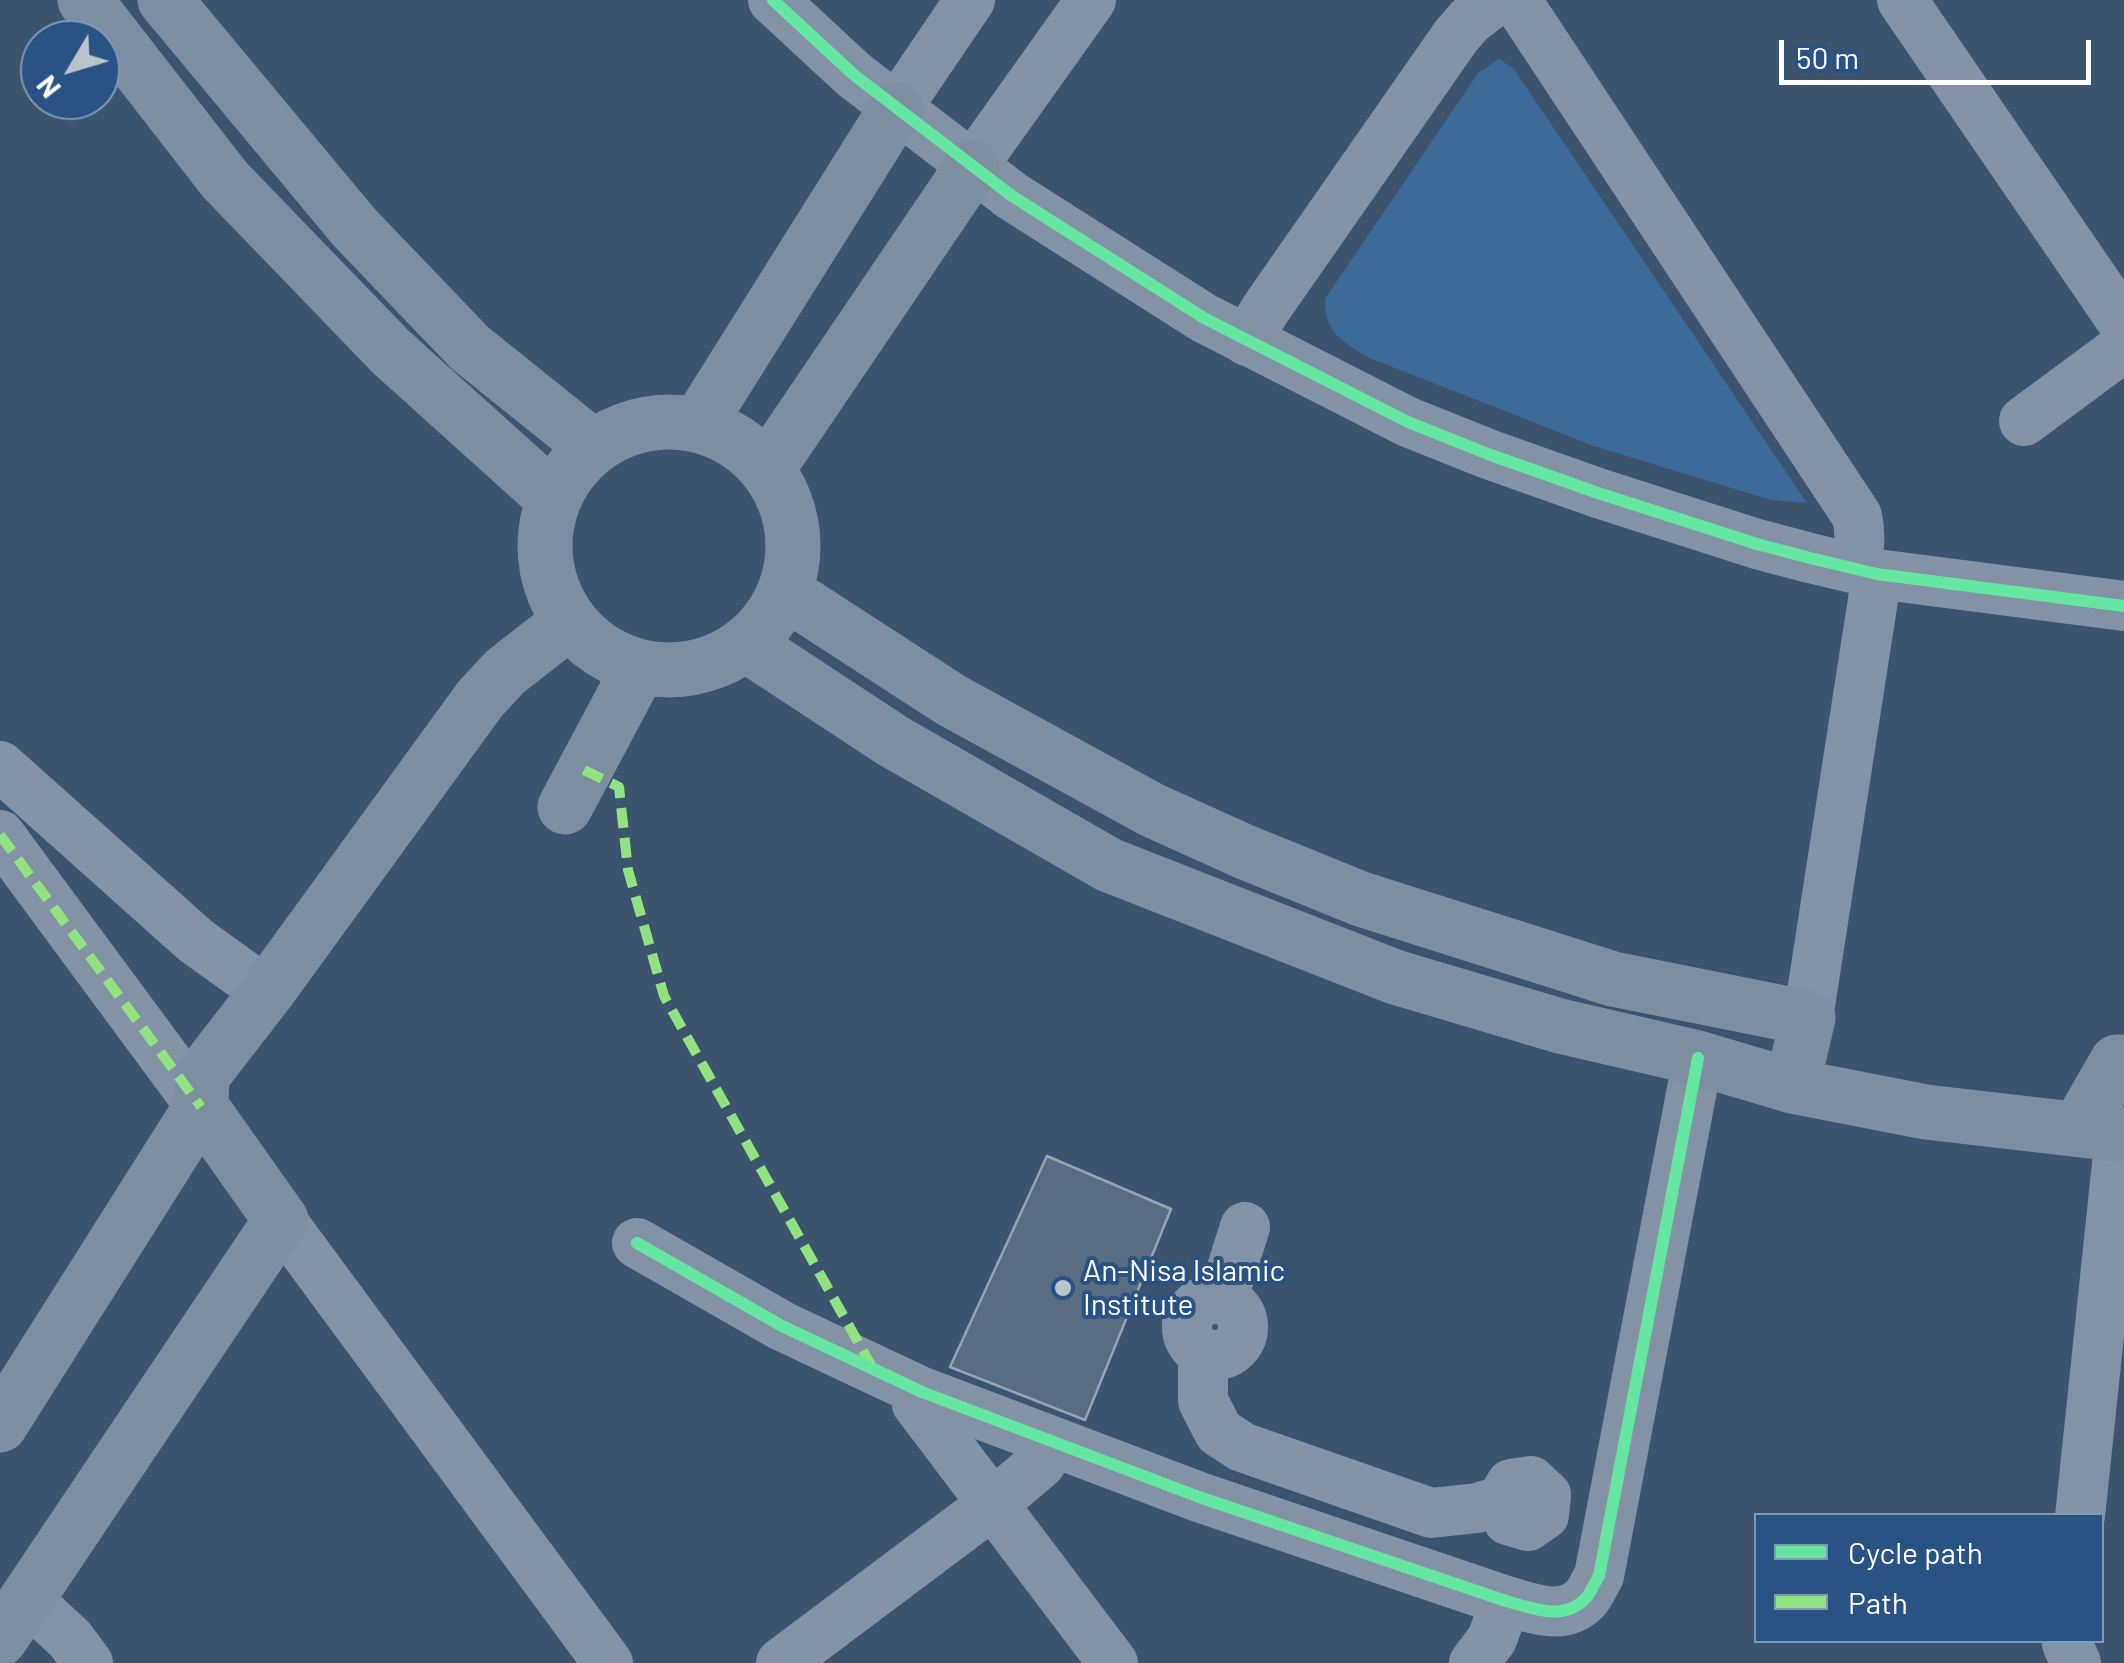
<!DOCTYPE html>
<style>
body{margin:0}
#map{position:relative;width:2124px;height:1663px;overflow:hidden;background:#3d546f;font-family:Barlow,sans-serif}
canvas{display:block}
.legend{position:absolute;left:1754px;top:1513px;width:350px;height:130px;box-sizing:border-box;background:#285384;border:2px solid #7e98b5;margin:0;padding:12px 18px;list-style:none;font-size:30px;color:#fff}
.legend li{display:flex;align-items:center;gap:20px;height:50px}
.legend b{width:50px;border:2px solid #7e98b5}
.north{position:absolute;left:20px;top:20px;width:100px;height:100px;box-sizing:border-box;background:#285384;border:2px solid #7e98b5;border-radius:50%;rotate:232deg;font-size:28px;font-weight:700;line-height:40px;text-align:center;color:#fff}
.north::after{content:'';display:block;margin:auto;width:35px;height:45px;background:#bbc3cd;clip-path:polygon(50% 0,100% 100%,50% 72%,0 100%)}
.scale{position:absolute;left:1779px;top:40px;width:312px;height:45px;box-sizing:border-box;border:5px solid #fff;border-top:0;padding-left:12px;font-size:30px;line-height:35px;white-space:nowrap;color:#fff;-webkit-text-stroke:8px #285384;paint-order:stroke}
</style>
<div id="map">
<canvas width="2124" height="1663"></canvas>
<ul class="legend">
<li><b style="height:12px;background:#66e7a1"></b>Cycle path</li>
<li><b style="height:12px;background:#91e382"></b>Path</li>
</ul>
<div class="north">N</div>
<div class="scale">50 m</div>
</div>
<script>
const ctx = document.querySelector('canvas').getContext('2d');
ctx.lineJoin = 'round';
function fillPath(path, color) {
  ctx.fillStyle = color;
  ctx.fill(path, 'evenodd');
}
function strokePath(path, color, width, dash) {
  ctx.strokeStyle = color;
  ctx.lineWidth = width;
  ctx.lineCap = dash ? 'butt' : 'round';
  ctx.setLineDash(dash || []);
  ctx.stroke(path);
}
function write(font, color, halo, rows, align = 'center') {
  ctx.font = font + ' Barlow,sans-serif';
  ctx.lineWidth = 8;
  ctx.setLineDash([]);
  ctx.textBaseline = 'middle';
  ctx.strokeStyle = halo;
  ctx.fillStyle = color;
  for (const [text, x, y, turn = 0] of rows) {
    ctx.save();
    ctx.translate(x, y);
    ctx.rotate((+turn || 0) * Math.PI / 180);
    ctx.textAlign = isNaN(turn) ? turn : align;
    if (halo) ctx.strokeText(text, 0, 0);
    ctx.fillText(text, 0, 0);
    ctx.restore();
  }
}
fillPath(new Path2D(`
 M1499 59 1514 69 1807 503 1771 500 1594 446 1367 357C1340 339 1325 333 1325 299L1478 73Z`), '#3c6a99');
const building = new Path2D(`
 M1047 1156 1171 1209 1085 1420 950 1367Z`);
fillPath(building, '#5a6c81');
strokePath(building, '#97a4b3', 2.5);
strokePath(new Path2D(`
 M773 0 854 75 1012 196 1204 318 1408 422 1488 454 1598 493 1757 544 1810 558 1877 574 2124 606
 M1516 0 1857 516C1861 535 1860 549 1854 568
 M1902 0 2124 324
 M896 109 970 0
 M972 167 1091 0
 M1247 341 1265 310 1456 36 1469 21 1496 0
 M2024 421 2124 347
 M0 766 196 941 267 992
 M0 835 201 1107
 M1808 1018 1877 574
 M281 1220 608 1663
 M637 1243 782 1326 922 1392 1199 1497 1506 1601C1532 1608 1564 1622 1586 1598 1591 1592 1595 1582 1599 1576L1698 1058
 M1187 1327a28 28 0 1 1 56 0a28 28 0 1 1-56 0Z
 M1222 1300 1245 1227
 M1203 1354V1401L1219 1432 1242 1447 1431 1513 1477 1508 1501 1501 1511 1484 1531 1481 1546 1495 1544 1515 1528 1526 1508 1520 1501 1501
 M922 1392 917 1404 1113 1663
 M2080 1516 2120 1135
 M27 1599 70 1639 88 1663
 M2067 1640V1644L2076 1663
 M781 1663 993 1504 1041 1463 1047 1453 1050 1441
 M1474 1663 1492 1639 1506 1601`), '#8393a5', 50);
strokePath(new Path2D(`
 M85 0 225 180 391 352 553 498
 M165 0 354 227 470 348 592 446
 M545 546a124 124 0 1 1 248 0a124 124 0 1 1-248 0Z
 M699 423 896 109
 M768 468 972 167
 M786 593 951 700 1152 810 1245 852 1361 899 1613 979 1808 1018 1792 1086
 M747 645 893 741 1109 865 1395 977 1560 1026 1698 1058 1792 1086 1926 1112 2124 1135
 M565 807 639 668
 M2079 1128 2117 1062H2124
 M0 1425 201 1107 202 1076 267 992 480 699 505 672 569 622
 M0 1639 281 1220 201 1107`), '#7e8ea1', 55);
strokePath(new Path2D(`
 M584 770 619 787 628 870 664 996 871 1365
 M0 835 201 1107`), '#91e382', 10, [20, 10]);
strokePath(new Path2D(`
 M773 0 854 75 1012 196 1204 318 1408 422 1488 454 1598 493 1757 544 1810 558 1877 574 2124 606
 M637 1243 782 1326 922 1392 1199 1497 1506 1601C1532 1608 1564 1622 1586 1598 1591 1592 1595 1582 1599 1576L1698 1058`), '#66e7a1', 12);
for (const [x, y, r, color] of [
 [1063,1288,10,"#bbc3cd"]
]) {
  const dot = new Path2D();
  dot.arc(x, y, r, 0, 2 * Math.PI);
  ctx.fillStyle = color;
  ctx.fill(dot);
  strokePath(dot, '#285384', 4);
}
write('30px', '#fff', '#285384', [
 ["An-Nisa Islamic",1083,1271],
 ["Institute",1083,1305]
], 'left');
</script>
